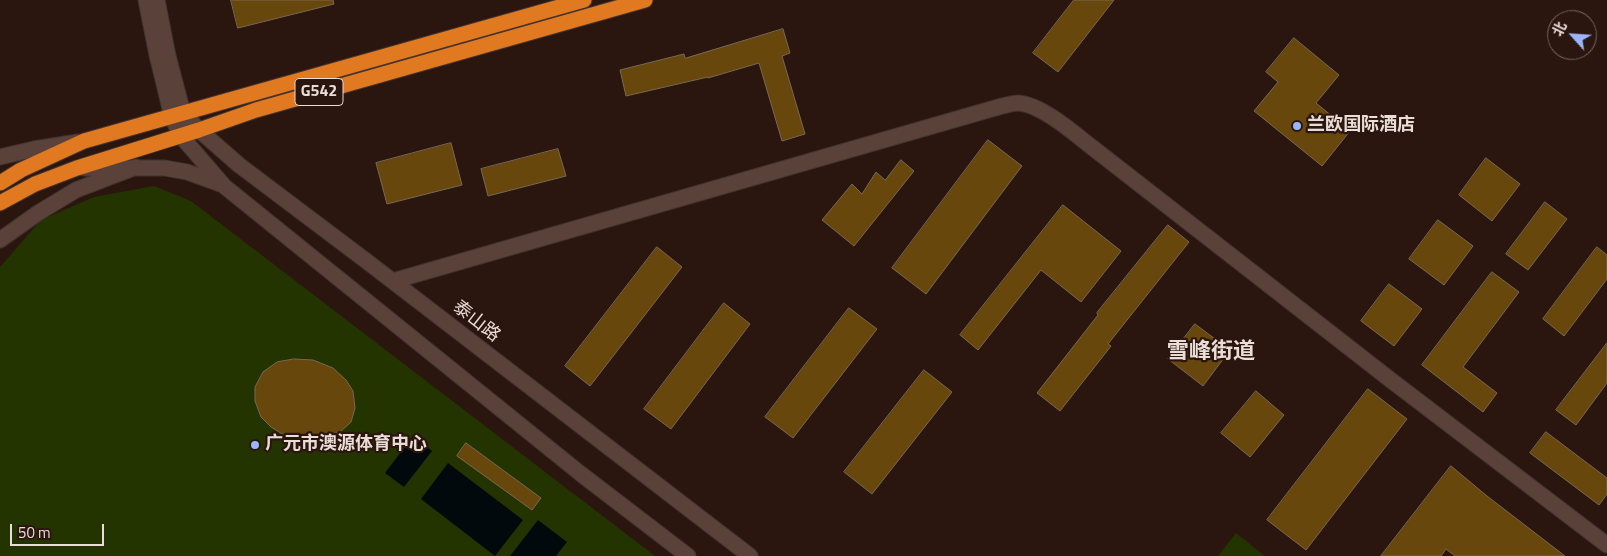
<!DOCTYPE html>
<meta charset="utf-8">
<style>
body{margin:0}
#map{position:relative;width:1607px;height:556px;overflow:hidden;background:#2a160f;font-family:"Titillium Web","Noto Sans SC",sans-serif}
canvas{display:block}
.north{position:absolute;left:1547px;top:10px;width:50px;height:50px;box-sizing:border-box;background:#2a160f;border:1px solid #77655f;border-radius:50%;rotate:296deg;font-size:14px;font-weight:700;line-height:20px;text-align:center;color:#eadcd7}
.north::after{content:'';display:block;margin:auto;width:18px;height:22px;background:#99b5fd;clip-path:polygon(50% 0,100% 100%,50% 72%,0 100%)}
.scale{position:absolute;left:10px;top:524px;width:94px;height:22px;box-sizing:border-box;border:2px solid #eadcd7;border-top:0;padding-left:6px;font-size:15px;line-height:18px;white-space:nowrap;color:#eadcd7;-webkit-text-stroke:4px #2a160f;paint-order:stroke}
</style>
<div id="map">
<canvas width="1607" height="556"></canvas>
<div class="north">北</div>
<div class="scale">50 m</div>
</div>
<script>
const ctx = document.querySelector('canvas').getContext('2d');
ctx.lineJoin = 'round';
function fillPath(path, color) {
  ctx.fillStyle = color;
  ctx.fill(path, 'evenodd');
}
function strokePath(path, color, width, dash) {
  ctx.strokeStyle = color;
  ctx.lineWidth = width;
  ctx.lineCap = dash ? 'butt' : 'round';
  ctx.setLineDash(dash || []);
  ctx.stroke(path);
}
function write(font, color, halo, rows, align = 'center') {
  ctx.font = font + ' "Titillium Web","Noto Sans SC",sans-serif';
  ctx.lineWidth = 4.5;
  ctx.setLineDash([]);
  ctx.textBaseline = 'middle';
  ctx.strokeStyle = halo;
  ctx.fillStyle = color;
  for (const [text, x, y, turn = 0] of rows) {
    ctx.save();
    ctx.translate(x, y);
    ctx.rotate((+turn || 0) * Math.PI / 180);
    ctx.textAlign = isNaN(turn) ? turn : align;
    if (halo) ctx.strokeText(text, 0, 0);
    ctx.fillText(text, 0, 0);
    ctx.restore();
  }
}
fillPath(new Path2D(`
 M154 186 191 201 655 556H0V267L41 220 94 197Z
 M1236 533 1265 556H1218Z`), '#243401');
fillPath(new Path2D(`
 M413 436 432 451 404 487 385 473Z
 M448 463 523 520 495 556 421 499Z
 M538 520 567 542 556 556H510Z`), '#01090d');
const building = new Path2D(`
 M231 0H333L334 4 238 28Z
 M1074 0H1114L1058 72 1033 53Z
 M783 29 790 53 782 56 805 134 782 141 759 63 708 78V77L626 96 620 70 684 54 685 58Z
 M1294 38 1339 75 1316 103 1350 131 1322 166 1254 111 1278 82 1266 72Z
 M988 140 1022 166 926 294 892 268Z
 M451 143 462 185 387 204 376 163Z
 M558 149 566 176 488 196 481 169Z
 M1486 158 1520 184 1492 221 1459 195Z
 M901 160 914 171 854 246 822 220 852 184 862 194 876 172 885 180Z
 M1545 202 1567 219 1528 270 1506 254Z
 M1063 205 1121 251 1081 302 1041 270 978 350 960 335Z
 M1438 220 1473 246 1444 285 1409 259Z
 M1168 225 1189 242 1108 344 1111 346 1060 411 1037 393 1098 315 1097 313Z
 M657 247 682 267 590 386 565 366Z
 M1597 247 1607 255V279L1564 336 1543 319Z
 M1492 272 1519 292 1463 367 1497 393 1483 412 1422 365Z
 M1389 284 1422 309 1394 346 1361 321Z
 M724 303 750 324 671 429 644 409Z
 M849 308 877 329 793 438 765 417Z
 M1195 324 1230 350 1203 386 1168 359Z
 M1607 343V383L1576 425 1556 410Z
 M294 359 313 360 333 368 346 380 353 391 355 408 351 422 340 432 327 437 306 440 284 435 271 427 261 417 255 401V387L263 372 277 362Z
 M924 370 952 392 872 494 844 472Z
 M1368 389 1407 419 1306 550 1267 520Z
 M1256 391 1284 415 1250 457 1221 433Z
 M1546 432 1607 478V494L1599 505 1530 453Z
 M466 443 541 498 532 510 457 456Z
 M1451 466 1487 496 1565 556H1455L1446 549 1441 556H1381Z`);
fillPath(building, '#68470c');
strokePath(building, '#776954', 1);
const secondary = new Path2D(`
 M146 0 157 55 172 117 181 136 224 186 581 474 688 556
 M157 0 168 56 183 113 199 130 239 165 369 263 750 556
 M0 157 34 149 78 142
 M84 168H165L187 172 223 185
 M0 240 38 213 76 190 136 167
 M393 281 1002 106C1007 105 1013 103 1018 103 1041 104 1075 134 1093 148L1392 381 1607 545`);
const highway = new Path2D(`
 M0 183 21 170 84 141 584 0
 M0 203 35 184 77 168 199 130 256 110 645 0`);
strokePath(secondary, '#42332f', 17);
strokePath(highway, '#42332f', 17);
strokePath(secondary, '#5a423a', 15);
strokePath(highway, '#e0791f', 15);
for (const [x, y, r, color] of [
 [1297,126,5,"#99b5fd"],
 [255,445,5,"#99b5fd"]
]) {
  const dot = new Path2D();
  dot.arc(x, y, r, 0, 2 * Math.PI);
  ctx.fillStyle = color;
  ctx.fill(dot);
  strokePath(dot, '#2a160f', 2);
}
for (const [x, y, w] of [
 [319,92,48]
]) {
  const box = new Path2D();
  box.roundRect(x - w / 2, y - 13.5, w, 27, 4);
  ctx.fillStyle = '#2a160f';
  ctx.fill(box);
  strokePath(box, '#eadcd7', 1);
}
write('bold 16px', '#eadcd7', null, [
 ["G542",319,92]
]);
write('bold 18px', '#eadcd7', '#2a160f', [
 ["兰欧国际酒店",1307,126],
 ["广元市澳源体育中心",265,445]
], 'left');
write('18px', '#eadcd7', '#2a160f', [
 ["泰山路",476,322,38]
]);
write('bold 22px', '#eadcd7', '#2a160f', [
 ["雪峰街道",1211,353]
]);
</script>
